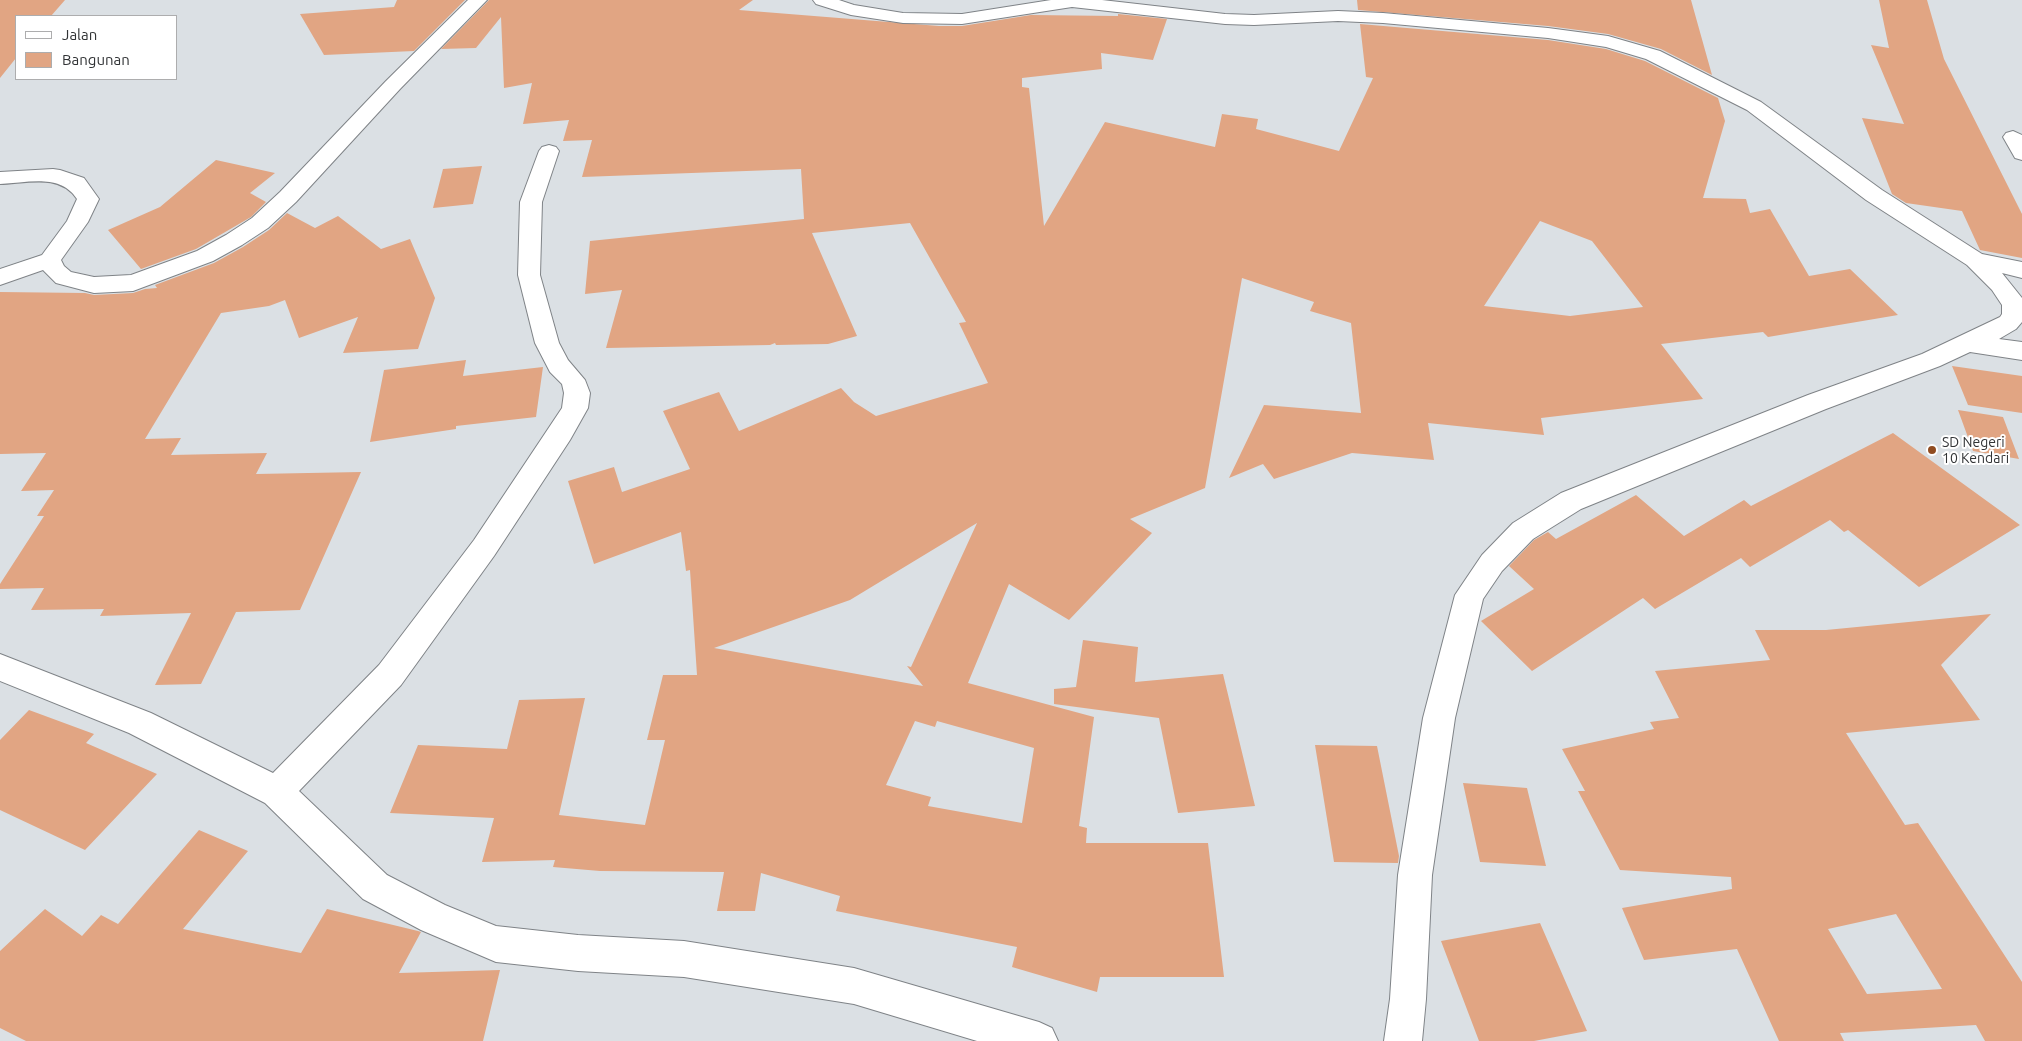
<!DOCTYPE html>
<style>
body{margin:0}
#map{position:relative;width:2022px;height:1041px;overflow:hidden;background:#dbe0e4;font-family:Ubuntu,sans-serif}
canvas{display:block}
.legend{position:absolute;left:15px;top:15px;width:162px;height:65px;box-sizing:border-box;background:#fff;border:1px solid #adadae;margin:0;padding:6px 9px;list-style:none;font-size:15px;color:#313335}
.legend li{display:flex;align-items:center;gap:10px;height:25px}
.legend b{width:25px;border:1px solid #adadae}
</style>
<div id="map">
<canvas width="2022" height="1041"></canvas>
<ul class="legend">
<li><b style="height:6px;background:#fff"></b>Jalan</li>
<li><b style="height:14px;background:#e1a583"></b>Bangunan</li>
</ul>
</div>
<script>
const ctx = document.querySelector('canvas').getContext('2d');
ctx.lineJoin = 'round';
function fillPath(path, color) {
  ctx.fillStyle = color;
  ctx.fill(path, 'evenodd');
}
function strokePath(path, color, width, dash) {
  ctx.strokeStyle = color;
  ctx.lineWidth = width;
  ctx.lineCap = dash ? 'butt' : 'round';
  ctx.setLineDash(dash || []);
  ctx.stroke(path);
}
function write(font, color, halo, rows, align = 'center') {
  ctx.font = font + ' Ubuntu,sans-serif';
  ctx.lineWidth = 4;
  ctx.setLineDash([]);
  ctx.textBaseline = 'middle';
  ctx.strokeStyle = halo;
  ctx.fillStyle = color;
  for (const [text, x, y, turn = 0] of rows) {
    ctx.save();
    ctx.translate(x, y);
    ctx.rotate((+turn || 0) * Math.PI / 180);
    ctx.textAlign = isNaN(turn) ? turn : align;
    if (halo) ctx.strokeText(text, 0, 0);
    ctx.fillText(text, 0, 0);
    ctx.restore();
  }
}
fillPath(new Path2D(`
 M0 0H65L51 16H16V58L0 78Z
 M397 0H465L414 51 324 55 300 14 394 7Z
 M489 0H753L739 10 939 26H962L1031 15 1118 16V14L1167 19 1153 60 1101 53 1102 69 1022 78V87L1029 88 1044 226 1105 122 1215 147 1222 114 1258 119 1256 129 1339 151 1373 78 1366 77 1360 24 1548 40 1606 49 1645 61 1718 98 1725 121 1703 198 1746 199 1750 213 1770 209 1809 276 1850 269 1898 315 1768 337 1763 332 1661 344 1703 399 1541 418 1544 435 1428 423 1434 460 1352 453 1274 479 1263 464 1229 478 1264 405 1361 413 1351 323 1310 311 1314 302 1242 278 1205 488 1130 519 1152 533 1069 620 1009 584 968 683 1094 717 1079 826 1087 828 1086 843H1208L1224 977H1100L1097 992 1012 967 1017 947 836 911 840 896 761 873 755 911H717L724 872 600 871 553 867 555 860 482 862 494 818 390 813 418 745 507 749 519 700 585 698 559 815 645 825 665 740H647L663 675H697L690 570 686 571 681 532 594 564 568 481 614 467 622 492 690 469 663 411 719 392 739 431 841 388 854 402 876 416 988 383 959 323 966 322 910 223 812 233 857 336 828 344 776 345 775 343 770 345 606 348 622 290 585 294 590 241 804 219 801 169 582 177 592 140 563 141 569 120 523 124 532 83 504 88 501 17 476 48 441 49ZM1540 221 1592 241 1643 307 1570 316 1484 306ZM977 523 911 667 907 666 923 686 714 648 850 600ZM915 721 935 727 937 721 1034 748 1022 823 928 806 931 797 886 785Z
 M1357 0H1691L1712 75 1661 49 1608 34 1548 26 1358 10Z
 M1879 0H1927L1944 59 2022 214V258L1980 250 1962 211 1906 203 1892 194 1862 118 1904 124 1871 45 1889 48Z
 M216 160 275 173 250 193 266 202 251 217 196 249 141 269 108 230 160 207Z
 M482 166 473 204 433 208 443 169Z
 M287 213 315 228 338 216 381 249 410 239 435 298 418 349 343 353 358 317 299 338 285 300 269 306 221 313 145 439 181 438 171 455 267 453 256 474 361 472 300 610 236 612 201 684 155 685 191 613 100 616 104 609 31 610 44 588 0 589V584L44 516H37L54 490 21 491 46 453 0 454V292L85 293 94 295 133 293 145 289 157 288 155 285 214 263 243 247 269 230Z
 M466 360 463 376 543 367 536 417 456 426V429L370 442 384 370Z
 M1952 366 2022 376V413L1968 405Z
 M1958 410 2003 417 2019 459 1973 451Z
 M1893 433 2020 525 1919 587 1848 530 1844 532 1830 520 1750 567 1741 558 1655 609 1643 598 1532 671 1481 621 1534 589 1509 566 1534 540 1548 532 1556 539 1636 495 1684 536 1744 500 1751 506Z
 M1991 614 1941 665 1980 720 1846 733 1905 825 1918 823 2022 982V1041H1985L1976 1025 1840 1033 1844 1041H1779L1737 949 1644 960 1622 908 1732 889 1731 877 1620 870 1578 791H1585L1562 749 1654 729 1650 722 1679 718 1655 671 1770 660 1755 630H1826ZM1896 914 1942 989 1867 994 1828 929Z
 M1083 640 1138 647 1135 682 1223 674 1255 806 1178 813 1159 718 1054 704V689L1076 687Z
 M29 710 94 734 86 743 157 774 85 850 0 810V740Z
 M1315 745 1377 746 1399 856 1398 863 1334 862Z
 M1463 783 1527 788 1546 866 1480 862Z
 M199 830 248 851 183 929 301 953 327 909 418 931 421 932 399 973 500 970 483 1041H26L0 1028V951L45 909 82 936 101 915 118 924Z
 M1540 923 1587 1031 1534 1041H1479L1441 941Z`), '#e1a583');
const minor = new Path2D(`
 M468 0H487L400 89 296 202 268 228 242 245 213 261 133 291 94 293 56 283 43 270 0 285V269L42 255 67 221 77 199C60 173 28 183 0 184V172L53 169 60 170 84 178 99 199 88 222 61 260 64 266 71 272 94 277 131 275 197 251 226 235 252 218 280 192 386 81Z
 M813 0H839L854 5 903 13 962 14 1051 0H1102L1225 14 1254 15 1338 11 1383 13 1548 28 1608 36 1660 51 1761 102 1882 190 1982 254 2022 262V278L2002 273 2022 298V322L2016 329 1999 339 2022 342V360L1970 352 1940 366 1826 409 1581 509 1533 539 1502 571 1483 599 1455 718 1432 875 1426 999 1422 1041H1384L1390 999 1398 875 1423 718 1455 595 1482 555 1513 523 1561 493 1808 395 1922 354 2000 317 2002 314V305L1992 290 1967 265 1866 200 1747 110 1646 59 1606 47 1548 38 1383 23 1338 21 1254 25 1225 24 1072 7 962 24 903 23 851 15 816 4Z
 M2013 131 2022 135V160L2015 158 2003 137 2006 133Z
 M549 145 556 147 559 151 542 202 540 275 559 343 568 360 585 380 590 393 588 408 570 440 494 556 401 685 299 791 387 875 445 905 496 926 578 935 684 941 854 968 1039 1022 1052 1028 1058 1041H977L854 1004 684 977 578 971 496 962 421 930 363 899 265 803 129 733 0 681V654L151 713 273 773 379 665 474 540 562 408 564 393 562 384 550 372 535 343 518 275 520 202 539 151 542 147Z`);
strokePath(minor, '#7f8387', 2);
fillPath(minor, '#fff');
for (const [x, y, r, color] of [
 [1932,450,5,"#904c20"]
]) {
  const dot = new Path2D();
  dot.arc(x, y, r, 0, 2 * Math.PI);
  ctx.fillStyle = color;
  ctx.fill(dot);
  strokePath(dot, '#fff', 2);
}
write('14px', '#313335', '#fff', [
 ["SD Negeri",1942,442],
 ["10 Kendari",1942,458]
], 'left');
</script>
